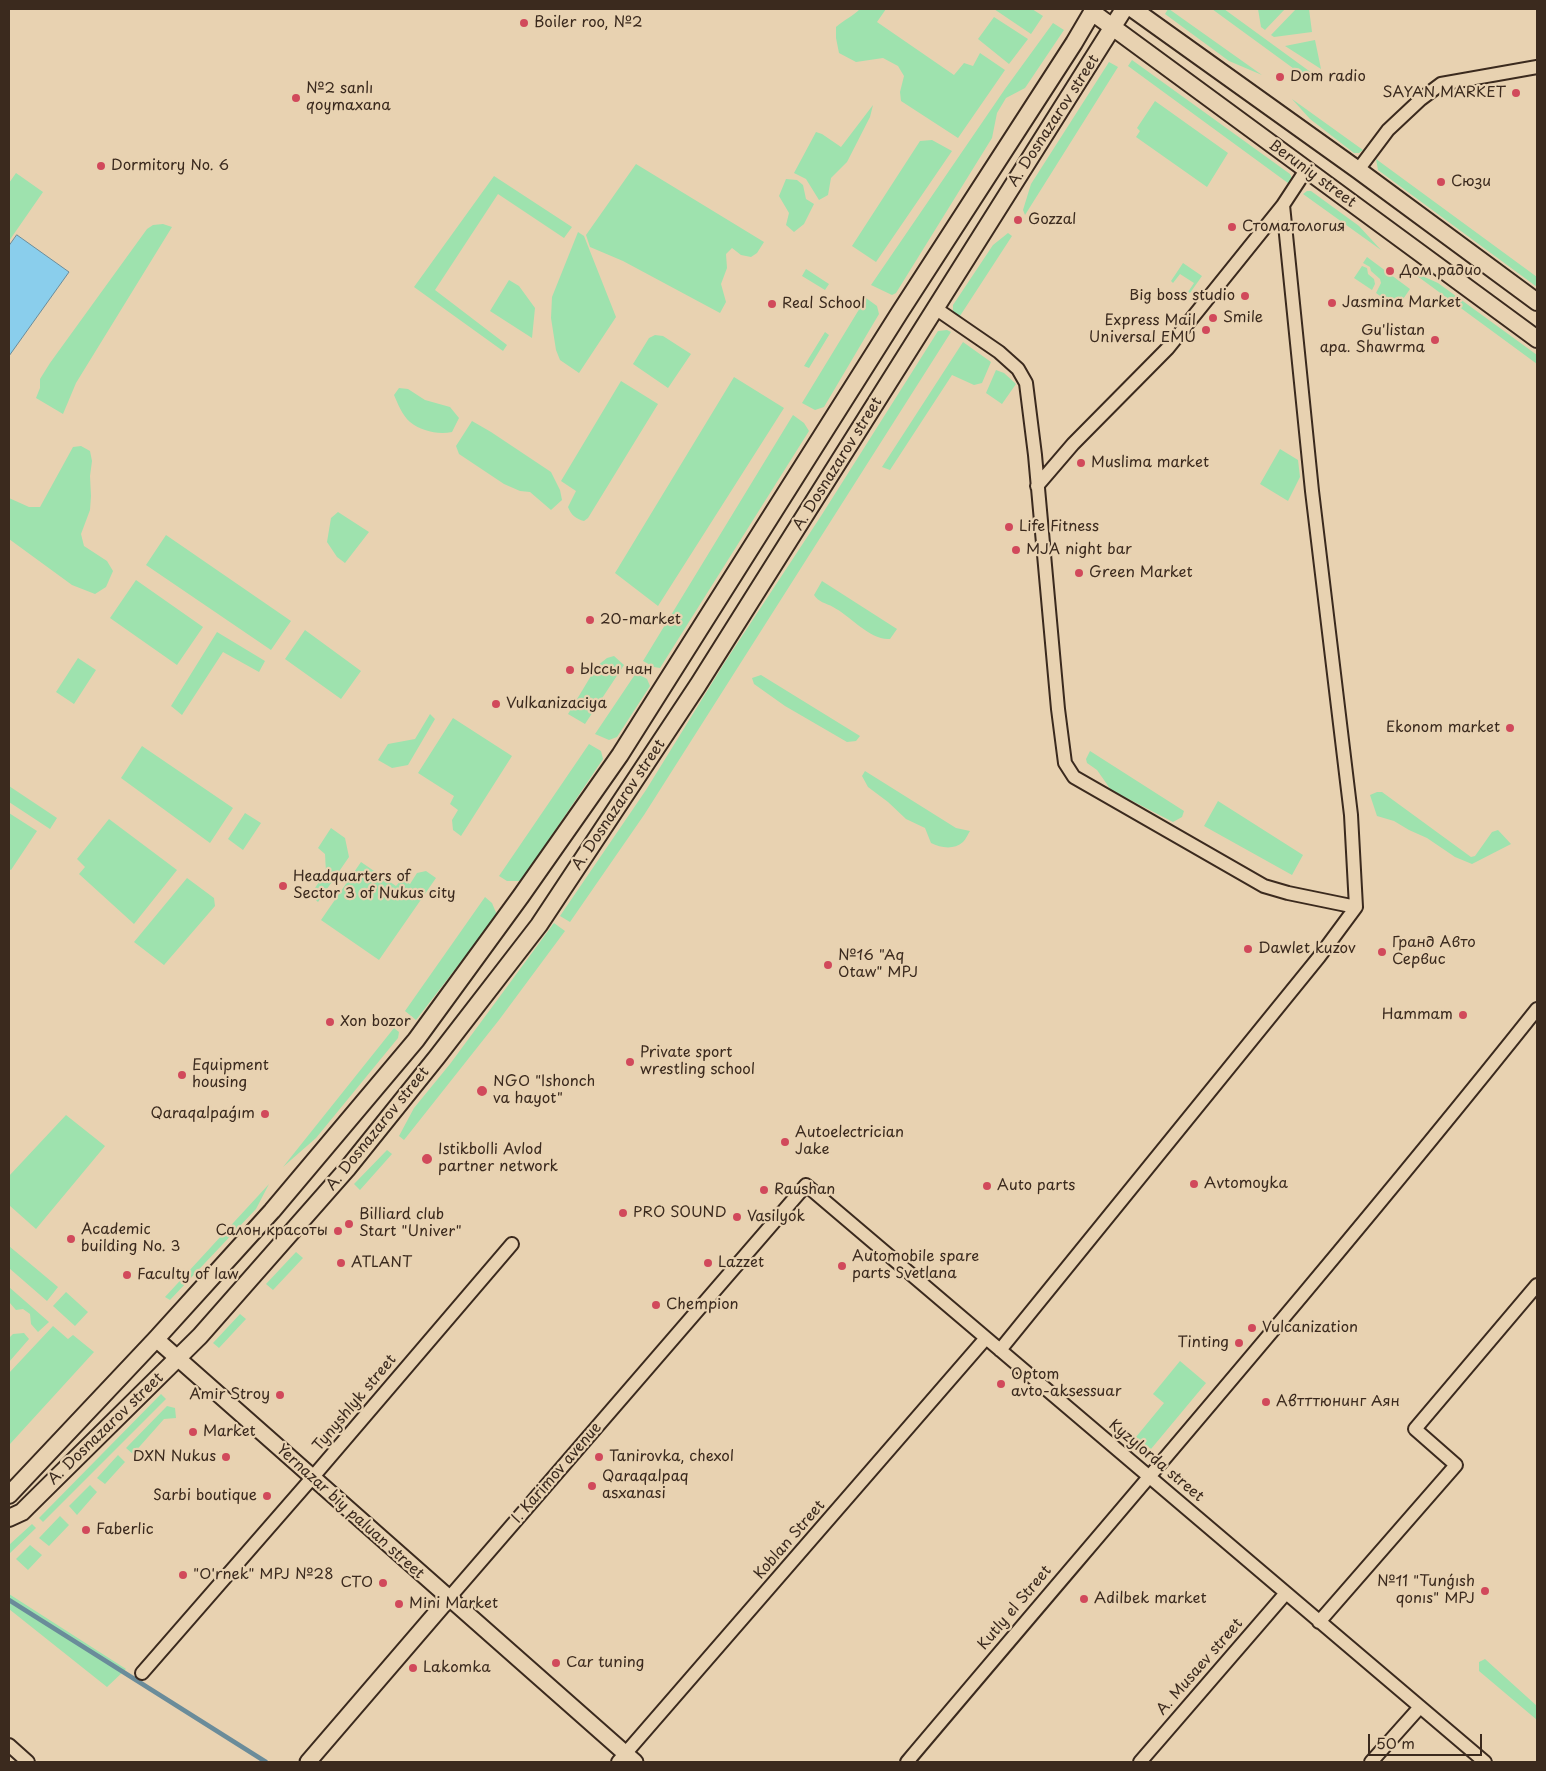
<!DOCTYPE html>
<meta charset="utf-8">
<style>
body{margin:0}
#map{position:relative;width:1546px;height:1771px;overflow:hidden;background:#e8d2b1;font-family:"Playpen Sans",sans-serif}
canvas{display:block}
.frame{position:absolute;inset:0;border:10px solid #3b2a1e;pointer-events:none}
.scale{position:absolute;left:1368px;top:1734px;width:114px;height:22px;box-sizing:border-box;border:2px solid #3b2a1e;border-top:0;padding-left:6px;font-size:15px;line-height:18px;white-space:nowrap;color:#3b2a1e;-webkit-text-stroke:4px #e8d2b1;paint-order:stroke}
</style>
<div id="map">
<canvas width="1546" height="1771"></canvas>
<div class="frame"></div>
<div class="scale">50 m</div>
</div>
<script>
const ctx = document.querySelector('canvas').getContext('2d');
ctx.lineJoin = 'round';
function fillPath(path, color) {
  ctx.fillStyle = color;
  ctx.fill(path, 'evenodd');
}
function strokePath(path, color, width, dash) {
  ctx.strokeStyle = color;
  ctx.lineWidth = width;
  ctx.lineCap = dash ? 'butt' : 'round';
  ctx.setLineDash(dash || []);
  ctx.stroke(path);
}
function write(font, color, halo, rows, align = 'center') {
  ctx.font = font + ' "Playpen Sans",sans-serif';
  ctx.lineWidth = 4.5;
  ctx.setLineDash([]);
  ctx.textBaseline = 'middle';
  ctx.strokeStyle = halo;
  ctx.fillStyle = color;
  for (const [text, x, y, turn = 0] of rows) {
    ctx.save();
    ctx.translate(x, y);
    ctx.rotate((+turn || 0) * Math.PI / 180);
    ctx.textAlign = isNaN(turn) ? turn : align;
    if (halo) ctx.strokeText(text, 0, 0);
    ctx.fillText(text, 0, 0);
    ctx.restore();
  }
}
fillPath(new Path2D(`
 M860 9H886L877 22 954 75 964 63 973 66 980 53 1005 70 958 138 901 101 900 92 904 76 898 66 883 58 856 62 839 53 836 38V27C844 20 853 16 860 9Z
 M994 9H1032L1043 16 1031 34Z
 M1168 9H1169L1262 75 1229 61 1165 14Z
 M1212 9H1224L1316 76 1312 82Z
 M1258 9H1285L1265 30 1261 27Z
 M1296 9H1309L1312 32 1274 37 1271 35Z
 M994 17 1028 39 1009 64 978 39Z
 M1053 23 1064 30 1025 88 1006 98 997 113 992 138 896 293 892 295 871 285 1005 89Z
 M1315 40 1321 69 1285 46Z
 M1132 60 1290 174 1293 181 1292 186 1128 66Z
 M1109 62 1118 67 1025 215 1023 210 1031 184Z
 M1292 99 1363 150 1359 153H1354L1310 119Z
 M1155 101 1228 153 1207 187 1136 137 1140 131 1137 128Z
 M873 105 870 117 847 162 831 178 828 195 819 200 806 179 794 173 816 132 822 134 841 147Z
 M932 140 952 151 876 262 852 246 920 141Z
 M1376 159 1537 277V287L1378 170Z
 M636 164 764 242 757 253 751 257 741 255 732 248 726 254 727 268 721 284 726 302 720 313 623 261 590 247 586 235Z
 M16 173 43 192 9 241V183Z
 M494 176 572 227 564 238 498 194 435 290 507 345 503 351 414 287Z
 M786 179 797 180 803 185 806 199 814 204 804 224 794 232 786 225 789 213 779 196Z
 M1307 191H1311L1359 226 1381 250 1303 194Z
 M163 224 172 227 76 383 63 414 36 398 40 388V379L50 363 147 229 153 225Z
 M578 232 584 236 616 317 579 373 560 360 556 350 551 318 552 297Z
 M1008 233 1012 236 958 319 953 315V305L993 245Z
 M1367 257 1410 289 1397 308 1376 293 1381 283 1380 279 1371 271 1370 267 1363 263Z
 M1183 263 1202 276 1190 293 1188 292 1194 283 1180 274 1173 283 1171 281Z
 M1362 266 1367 268 1368 274 1374 279 1375 284 1372 290 1354 278Z
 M806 269 829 284 825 290 802 276Z
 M1409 270 1438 283 1537 355V364Z
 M509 280 519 286 535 308 532 338 490 311Z
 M866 298 877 306 879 314 824 407 815 410 802 403Z
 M947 330 951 332 644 815 570 922 560 916 646 790 725 662 821 516 938 331Z
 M825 332 829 335 809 368 804 366Z
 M655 335 663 336 691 354 668 388 633 364 649 338Z
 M963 342 991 362 982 383 974 385 952 375 890 470 882 467Z
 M996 370 1004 373 1016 384 1002 404 986 393Z
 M734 377 784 408 658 606 615 573Z
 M621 381 658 404 588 518 584 521C576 519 571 515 568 507L576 491 561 481Z
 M399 388 408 389 425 400 450 407 459 418 452 432C438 435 421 431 410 422 402 415 398 404 394 395Z
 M793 415 804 423 809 431 660 668 654 667 643 661Z
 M472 421 491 432 551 472 560 490 562 500 551 510 530 492 520 491 504 484 459 454 456 446Z
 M81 446 90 451 92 461 90 476 91 496 90 510 81 534 84 546 107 561 113 571 106 587 95 594 72 585 9 539V498L29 507H40L73 447Z
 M1280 449 1298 460 1300 477 1288 501 1260 484Z
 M338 512 369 532 345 563 337 557 327 542 331 518Z
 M166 535 291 621 271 650 146 565Z
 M136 580 203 627 177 665 110 618Z
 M822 581 897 629 890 639C871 641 849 615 833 607 826 603 818 602 814 595Z
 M305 630 361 671 341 699 285 659Z
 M217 632 265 661 259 672 223 652 182 715 171 706Z
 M614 656 624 665 585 724 568 714 597 666 607 658Z
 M78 658 96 670 74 704 56 692Z
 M636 673 647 679 650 686 617 737 609 740 595 734Z
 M761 675 860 736 856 741 847 742 785 706 754 684 752 678Z
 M430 714 435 719 408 765 392 768 378 760 388 744 415 739Z
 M453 718 512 756 461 836 453 830 452 820 458 810 450 804 454 796 418 773Z
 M589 744 601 751 603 759 521 881H507L499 876Z
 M142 746 233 808 210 843 121 778Z
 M1090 751 1184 811 1182 817 1173 822 1111 790 1097 770 1087 763 1086 759Z
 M865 771 956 828 970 831C968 834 966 839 963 842 954 850 941 848 931 843L925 828 906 819 888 802 868 787 862 776Z
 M9 786 57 818 50 829 9 802Z
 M1377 792H1382L1471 857 1475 856 1492 832 1498 830 1511 844 1472 864 1455 857 1427 838 1409 830 1394 821 1377 816 1370 795Z
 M1218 801 1303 855 1292 875 1204 826Z
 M9 813 37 831 11 870 9 869Z
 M245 813 261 823 243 850 228 839Z
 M109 819 177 870 134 924 79 874 85 867 77 859Z
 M331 828 345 838 349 857 318 902 310 895 326 872 325 854 318 848Z
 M361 862 396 886 402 879 410 884 417 873 426 871 436 878 379 960 321 920Z
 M187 878 214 898 215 906 164 965 134 942Z
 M485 897 492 903 497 915 416 1020 405 1011Z
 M554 923 565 931 499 1020 404 1140 399 1136 414 1108 450 1064Z
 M394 1028 399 1032 398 1038 316 1138 283 1167Z
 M66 1115 105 1146 36 1229 9 1205V1176Z
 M387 1150 392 1154 360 1190 354 1184Z
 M269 1184 256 1209 170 1300 165 1297Z
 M9 1246 58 1287 47 1301 9 1268Z
 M296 1252 303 1258 273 1290 266 1284Z
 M9 1287 49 1322 38 1332 31 1324 30 1314 23 1309 16 1310 9 1302Z
 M66 1292 88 1312 75 1326 53 1306Z
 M240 1314 246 1319 219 1348 213 1343Z
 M53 1326 68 1339 73 1335 94 1352 10 1444 9 1443V1373Z
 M24 1333 29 1339 9 1362V1338L13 1334Z
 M1180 1361 1206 1383 1151 1449 1136 1437 1164 1403 1153 1394Z
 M161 1394 166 1399 43 1522 39 1518Z
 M167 1406 175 1408 176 1418 164 1419 133 1454 126 1448Z
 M118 1455 125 1462 105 1484 97 1478Z
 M90 1485 97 1492 77 1515 69 1506Z
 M60 1516 69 1525 49 1546 39 1538Z
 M32 1524 36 1528 9 1554V1545Z
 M30 1545 42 1555 28 1570 16 1559Z
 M9 1594 126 1669 107 1687 9 1609Z
 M1485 1659 1537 1706V1720L1479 1671V1662Z`), '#9ee2ae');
const water = new Path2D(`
 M17 235 69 272 9 356V246Z`);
fillPath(water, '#8aceec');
strokePath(water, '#6a8c9a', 1);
strokePath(new Path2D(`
 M9 1600 266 1762`), '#6a8c9a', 4.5);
const minor = new Path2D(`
 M1358 170 1388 130 1421 99 1441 84 1537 67
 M935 308 999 352 1018 369 1026 383 1035 455 1058 709 1065 763 1074 777 1264 886 1288 893 1356 907
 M1037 486 1073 444 1168 348 1283 205
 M1000 1350 1319 957 1356 907 1351 815 1312 491 1283 205 1306 170
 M449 1598 806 1185 1485 1762
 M1319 1622 1456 1465 1415 1429 1537 1285
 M142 1673 312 1478 512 1244
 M9 1745 28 1762
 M618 1762 986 1338
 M907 1762C1118 1512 1333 1265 1537 1009
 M1140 1762 1286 1593
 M1371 1762 1420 1707`);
const tertiary = new Path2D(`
 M156 1339 635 1762
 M308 1762 449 1598`);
const secondary = new Path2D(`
 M1133 9 1358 170 1537 302
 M1092 12 1537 339
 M9 1495 156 1339 272 1211 416 1040 521 896 620 755 900 312 1074 43 1094 9
 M9 1518 22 1512 27 1507 200 1336 347 1169 437 1057 539 925 698 685 1124 9`);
strokePath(minor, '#3b2a1e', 16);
strokePath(tertiary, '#3b2a1e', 19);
strokePath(secondary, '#3b2a1e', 20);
strokePath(minor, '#e8d2b1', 12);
strokePath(tertiary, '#e8d2b1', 15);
strokePath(secondary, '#e8d2b1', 16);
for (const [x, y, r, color] of [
 [524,23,5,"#d1495b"],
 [1280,77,5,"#d1495b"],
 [1516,93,5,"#d1495b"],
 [296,98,5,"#d1495b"],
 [101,166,5,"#d1495b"],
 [1441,182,5,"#d1495b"],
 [1018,220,5,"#d1495b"],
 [1232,227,5,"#d1495b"],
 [1390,271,5,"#d1495b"],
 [1245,296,5,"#d1495b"],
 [1332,303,5,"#d1495b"],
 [772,304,5,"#d1495b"],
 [1213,318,5,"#d1495b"],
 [1206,330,5,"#d1495b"],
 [1435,340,5,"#d1495b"],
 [1081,463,5,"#d1495b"],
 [1009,527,5,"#d1495b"],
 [1016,550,5,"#d1495b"],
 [1079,573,5,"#d1495b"],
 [590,620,5,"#d1495b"],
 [570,670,5,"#d1495b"],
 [496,704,5,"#d1495b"],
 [1510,728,5,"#d1495b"],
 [283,886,5,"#d1495b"],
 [1248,949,5,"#d1495b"],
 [1382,952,5,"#d1495b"],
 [828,965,5,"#d1495b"],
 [1463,1015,5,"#d1495b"],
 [330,1022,5,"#d1495b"],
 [630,1062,5,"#d1495b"],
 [182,1075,5,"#d1495b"],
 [482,1091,6,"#d1495b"],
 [265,1114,5,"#d1495b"],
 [785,1142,5,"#d1495b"],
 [427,1159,6,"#d1495b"],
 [1194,1184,5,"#d1495b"],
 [987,1186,5,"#d1495b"],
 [764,1190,5,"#d1495b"],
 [623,1213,5,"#d1495b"],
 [737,1217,5,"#d1495b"],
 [349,1224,5,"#d1495b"],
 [338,1231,5,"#d1495b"],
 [71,1239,5,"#d1495b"],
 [341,1263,5,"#d1495b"],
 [708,1263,5,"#d1495b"],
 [842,1266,5,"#d1495b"],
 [127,1275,5,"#d1495b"],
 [656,1305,5,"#d1495b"],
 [1252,1328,5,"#d1495b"],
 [1239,1343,5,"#d1495b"],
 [1001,1384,5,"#d1495b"],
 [280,1395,5,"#d1495b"],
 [1266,1402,5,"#d1495b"],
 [193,1432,5,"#d1495b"],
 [226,1457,5,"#d1495b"],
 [599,1457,5,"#d1495b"],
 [592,1486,5,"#d1495b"],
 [267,1496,5,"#d1495b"],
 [86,1530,5,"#d1495b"],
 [183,1575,5,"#d1495b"],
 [383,1583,5,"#d1495b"],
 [1485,1591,5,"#d1495b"],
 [1084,1599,5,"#d1495b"],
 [399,1604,5,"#d1495b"],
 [556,1663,5,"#d1495b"],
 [413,1668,5,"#d1495b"]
]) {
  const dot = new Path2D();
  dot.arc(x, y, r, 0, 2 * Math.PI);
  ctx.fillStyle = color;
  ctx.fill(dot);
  strokePath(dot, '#e8d2b1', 2);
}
write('15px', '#3b2a1e', '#e8d2b1', [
 ["Boiler roo, №2",534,23],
 ["Dom radio",1290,77],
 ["№2 sanlı",306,89],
 ["qoymaxana",306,106],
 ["SAYAN MARKET",1506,93,"right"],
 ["Dormitory No. 6",111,166],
 ["Сюзи",1451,182],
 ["Gozzal",1028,220],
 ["Стоматология",1242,227],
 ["Дом радио",1400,271],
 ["Big boss studio",1235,296,"right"],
 ["Jasmina Market",1342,303],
 ["Real School",782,304],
 ["Smile",1223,318],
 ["Express Mail",1196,321,"right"],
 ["Universal EMU",1196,338,"right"],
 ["Gu'listan",1425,331,"right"],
 ["apa. Shawrma",1425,348,"right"],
 ["Muslima market",1091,463],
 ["Life Fitness",1019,527],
 ["MJA night bar",1026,550],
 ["Green Market",1089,573],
 ["20-market",600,620],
 ["Ыссы нан",580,670],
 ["Vulkanizaciya",506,704],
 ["Ekonom market",1500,728,"right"],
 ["Headquarters of",293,877],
 ["Sector 3 of Nukus city",293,894],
 ["Гранд Авто",1392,943],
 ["Сервис",1392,960],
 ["Dawlet kuzov",1258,949],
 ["№16 \"Aq",838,956],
 ["Otaw\" MPJ",838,973],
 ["Hammam",1453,1015,"right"],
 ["Xon bozor",340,1022],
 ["Private sport",640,1053],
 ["wrestling school",640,1070],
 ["Equipment",192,1066],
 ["housing",192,1083],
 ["NGO \"Ishonch",493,1082],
 ["va hayot\"",493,1099],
 ["Qaraqalpaǵım",255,1114,"right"],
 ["Autoelectrician",795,1133],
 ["Jake",795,1150],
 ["Istikbolli Avlod",438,1150],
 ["partner network",438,1167],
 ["Avtomoyka",1204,1184],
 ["Auto parts",997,1186],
 ["Raushan",774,1190],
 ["PRO SOUND",633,1213],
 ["Billiard club",359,1215],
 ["Start \"Univer\"",359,1232],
 ["Vasilyok",747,1217],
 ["Academic",81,1230],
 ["building No. 3",81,1247],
 ["Салон красоты",328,1231,"right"],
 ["Automobile spare",852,1257],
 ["parts Svetlana",852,1274],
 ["ATLANT",351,1263],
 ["Lazzet",718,1263],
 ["Faculty of law",137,1275],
 ["Chempion",666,1305],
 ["Vulcanization",1262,1328],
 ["Tinting",1229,1343,"right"],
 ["Optom",1011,1375],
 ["avto-aksessuar",1011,1392],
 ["Amir Stroy",270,1395,"right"],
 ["Автттюнинг Аян",1276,1402],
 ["Market",203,1432],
 ["DXN Nukus",216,1457,"right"],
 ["Tanirovka, chexol",609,1457],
 ["Qaraqalpaq",602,1477],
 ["asxanasi",602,1494],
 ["Sarbi boutique",257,1496,"right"],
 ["Faberlic",96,1530],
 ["\"O'rnek\" MPJ №28",193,1575],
 ["№11 \"Tunǵısh",1475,1582,"right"],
 ["qonıs\" MPJ",1475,1599,"right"],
 ["СТО",373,1583,"right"],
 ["Adilbek market",1094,1599],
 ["Mini Market",409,1604],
 ["Car tuning",566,1663],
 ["Lakomka",423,1668]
], 'left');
write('15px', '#3b2a1e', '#e8d2b1', [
 ["A. Dosnazarov street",1054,121,-57],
 ["Beruniy street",1312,174,36],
 ["A. Dosnazarov street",838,464,-58],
 ["A. Dosnazarov street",619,805,-56],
 ["A. Dosnazarov street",378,1129,-51],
 ["Tynyshlyk street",355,1403,-50],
 ["A. Dosnazarov street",106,1429,-44],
 ["Kyzylorda street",1156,1461,40],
 ["I. Karimov avenue",557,1473,-49],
 ["Yernazar biy paluan street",350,1512,42],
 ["Koblan Street",790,1540,-49],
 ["Kutly el Street",1015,1608,-50],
 ["A. Musaev street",1200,1667,-49]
]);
</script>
